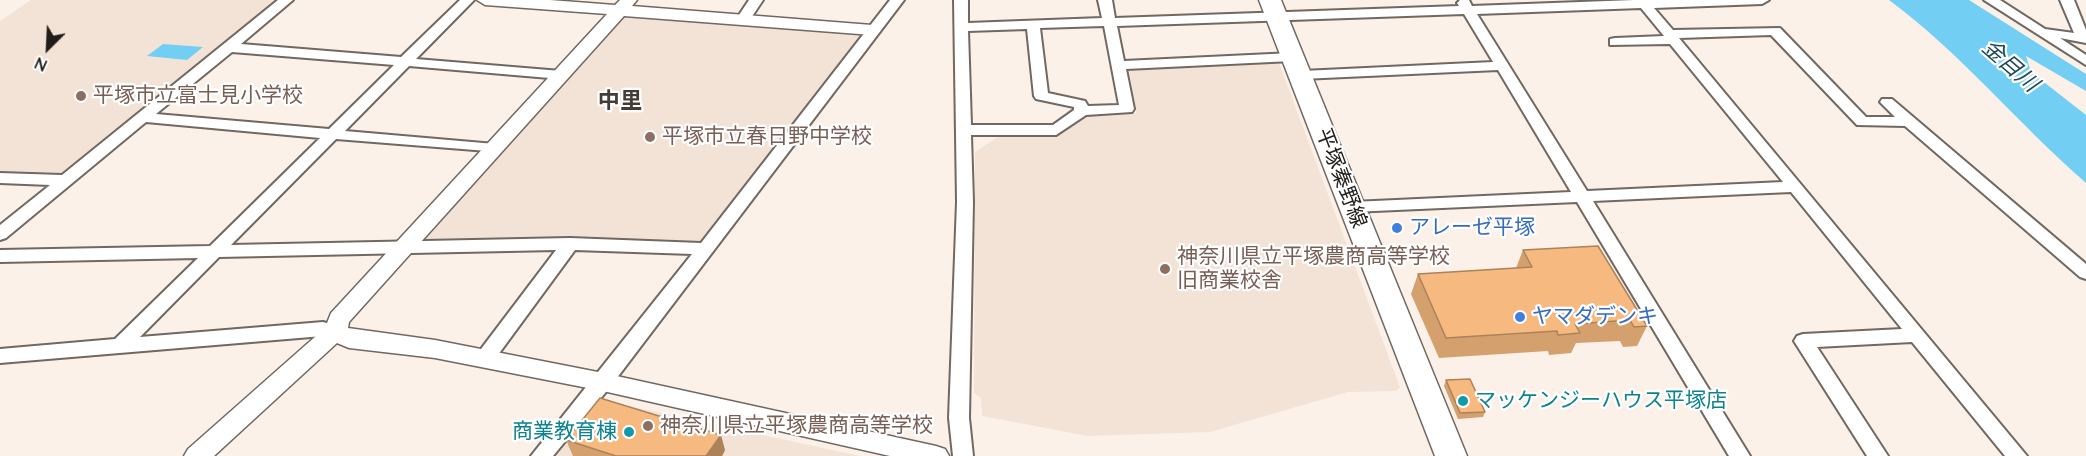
<!DOCTYPE html>
<meta charset="utf-8">
<style>
body{margin:0}
#map{position:relative;width:2086px;height:456px;overflow:hidden;background:#fbf1e9;font-family:Quicksand,sans-serif}
canvas{display:block}
.north{position:absolute;left:18px;top:18px;width:60px;height:60px;-webkit-text-stroke:4px #fff;paint-order:stroke;rotate:204deg;font-size:16px;font-weight:700;line-height:24px;text-align:center;color:#201d1a}
.north::after{content:'';display:block;margin:auto;width:21px;height:27px;background:#201d1a;clip-path:polygon(50% 0,100% 100%,50% 72%,0 100%)}
</style>
<div id="map">
<canvas width="2086" height="456"></canvas>
<div class="north">N</div>
</div>
<script>
const ctx = document.querySelector('canvas').getContext('2d');
ctx.lineJoin = 'round';
function fillPath(path, color) {
  ctx.fillStyle = color;
  ctx.fill(path, 'evenodd');
}
function strokePath(path, color, width, dash) {
  ctx.strokeStyle = color;
  ctx.lineWidth = width;
  ctx.lineCap = dash ? 'butt' : 'round';
  ctx.setLineDash(dash || []);
  ctx.stroke(path);
}
function write(font, color, halo, rows, align = 'center') {
  ctx.font = font + ' Quicksand,"Noto Sans JP",sans-serif';
  ctx.lineWidth = 4.5;
  ctx.setLineDash([]);
  ctx.textBaseline = 'middle';
  ctx.strokeStyle = halo;
  ctx.fillStyle = color;
  for (const [text, x, y, turn = 0] of rows) {
    ctx.save();
    ctx.translate(x, y);
    ctx.rotate((+turn || 0) * Math.PI / 180);
    ctx.textAlign = isNaN(turn) ? turn : align;
    if (halo) ctx.strokeText(text, 0, 0);
    ctx.fillText(text, 0, 0);
    ctx.restore();
  }
}
fillPath(new Path2D(`
 M31 0H279L70 171 63 174 0 172V21Z
 M624 15 860 33 864 36 703 244 424 243 425 239Z
 M1275 62 1279 63 1400 387 1396 391 1348 392 1210 432 1088 436 982 416 981 398 974 393 975 152 1001 135 1060 134 1090 115 1136 113 1129 70 1132 68Z
 M597 399 860 456H549Z`), '#f3e3d6');
fillPath(new Path2D(`
 M1889 0H1969L2086 74V91L2026 56 2031 72 2086 115V183C2018 124 1961 53 1889 0Z
 M163 44 203 47 187 60 147 56Z`), '#73cef4');
const minor = new Path2D(`
 M278 0H293L241 44 401 57 460 0H474L416 59 561 71 568 75 561 79 409 66 345 131 495 144 503 149 500 152 336 139 231 245 570 238 701 243 890 0H904L610 387 553 456H531L692 254 575 250 492 363 485 365 478 363 476 358 478 353 556 250 219 257 140 337 323 322 341 327 344 332 341 337 335 339 323 336 0 363V349L115 339 198 258 0 262V250L210 246 320 138 146 122 6 238 0 240V225L50 185 0 183V173L62 175ZM232 52 394 65 329 129 156 114Z
 M749 0H763L747 24H737L735 21Z
 M954 0H968V23L1102 18 1098 0H1112L1115 18 1459 6 1457 3 1460 0H1469L1472 6 1634 0H1769L1762 4 1654 8 1673 30 1780 28 1866 117H1895L1880 102 1882 99H1892L2086 264V279L2080 277 1905 126 1857 125 1771 35 1679 38 2027 456H2005L1912 342 1817 347 1888 456H1867L1794 341 1797 336 1803 334 1902 329 1791 192 1593 201 1750 456H1729L1577 202 1352 212 1344 207 1352 202 1571 192 1498 70 1302 79 1295 75 1302 71 1493 62 1464 14 1117 26 1124 61 1292 53 1299 57 1292 61 1126 69 1134 109 1132 112 1086 115 1056 135H971L973 202 969 418 973 456H953L949 418 957 202ZM1641 8 1664 36 1615 38 1610 39V45L1670 44 1783 182 1587 191 1477 14ZM1104 26 1119 105 1088 106 1085 101 1048 93 1040 28ZM1027 29 1034 96 1036 99 1074 107V110L1053 125H971L968 31Z
 M1984 0H2000L2045 29 2074 33 2060 0H2074L2086 30V43L2060 38 2086 55V65Z`);
const tertiary = new Path2D(`
 M477 0H550L615 5 620 0H637L632 6 872 25 881 30 872 35 624 16 349 322 348 328 435 340 603 373 936 446 945 449 949 456H890L603 391 435 358 349 348 337 343 214 456H184L188 449 325 328 331 313 607 14 485 5Z`);
const primary = new Path2D(`
 M1259 0H1281L1467 456H1435Z`);
strokePath(minor, '#706861', 4);
strokePath(tertiary, '#706861', 3);
strokePath(primary, '#706861', 3);
fillPath(minor, '#fff');
fillPath(tertiary, '#fff');
fillPath(primary, '#fff');
fillPath(new Path2D(`
 M1523 250 1647 326 1637 346 1623 347 1620 341 1576 343 1571 353 1549 355 1548 351 1439 358 1411 294 1418 274 1516 268Z
 M1446 380 1485 412 1483 417 1458 419 1444 386Z
 M566 440 725 450 722 456H573Z`), '#d4a06e');
fillPath(new Path2D(`
 M721 435 725 450 722 456H706Z`), '#ac825a');
const building = new Path2D(`
 M1598 246 1647 326 1634 327 1630 320 1575 324 1580 333 1558 335 1557 331 1446 338 1418 274 1532 267 1523 250Z
 M1470 379 1485 412 1460 413 1446 380Z
 M600 398 721 435 706 456H616L566 440Z`);
fillPath(building, '#f6ba80');
strokePath(building, '#ac825a', 1.5);
for (const [x, y, r, color] of [
 [81,96,6,"#8d6e63"],
 [650,137,6,"#8d6e63"],
 [1397,228,6,"#3f7fe0"],
 [1165,269,6,"#8d6e63"],
 [1520,317,6,"#3f7fe0"],
 [1463,401,6,"#0f9aa8"],
 [648,426,6,"#8d6e63"],
 [629,432,6,"#0f9aa8"]
]) {
  const dot = new Path2D();
  dot.arc(x, y, r, 0, 2 * Math.PI);
  ctx.fillStyle = color;
  ctx.fill(dot);
  strokePath(dot, '#fff', 2);
}
write('21px', '#785e54', '#fff', [
 ["平塚市立富士見小学校",93,96],
 ["平塚市立春日野中学校",662,137],
 ["神奈川県立平塚農商高等学校",1177,257],
 ["旧商業校舎",1177,281],
 ["神奈川県立平塚農商高等学校",660,426]
], 'left');
write('21px', '#201d1a', '#fff', [
 ["平塚秦野線",1341,178,69]
]);
write('21px', '#366cbe', '#fff', [
 ["アレーゼ平塚",1409,228],
 ["ヤマダデンキ",1532,317]
], 'left');
write('21px', '#0d838f', '#fff', [
 ["マッケンジーハウス平塚店",1475,401],
 ["商業教育棟",617,432,"right"]
], 'left');
write('italic 22px', '#204858', '#fff', [
 ["金目川",2010,66,41]
]);
write('bold 22px', '#443c36', '#fff', [
 ["中里",620,101]
]);
</script>
